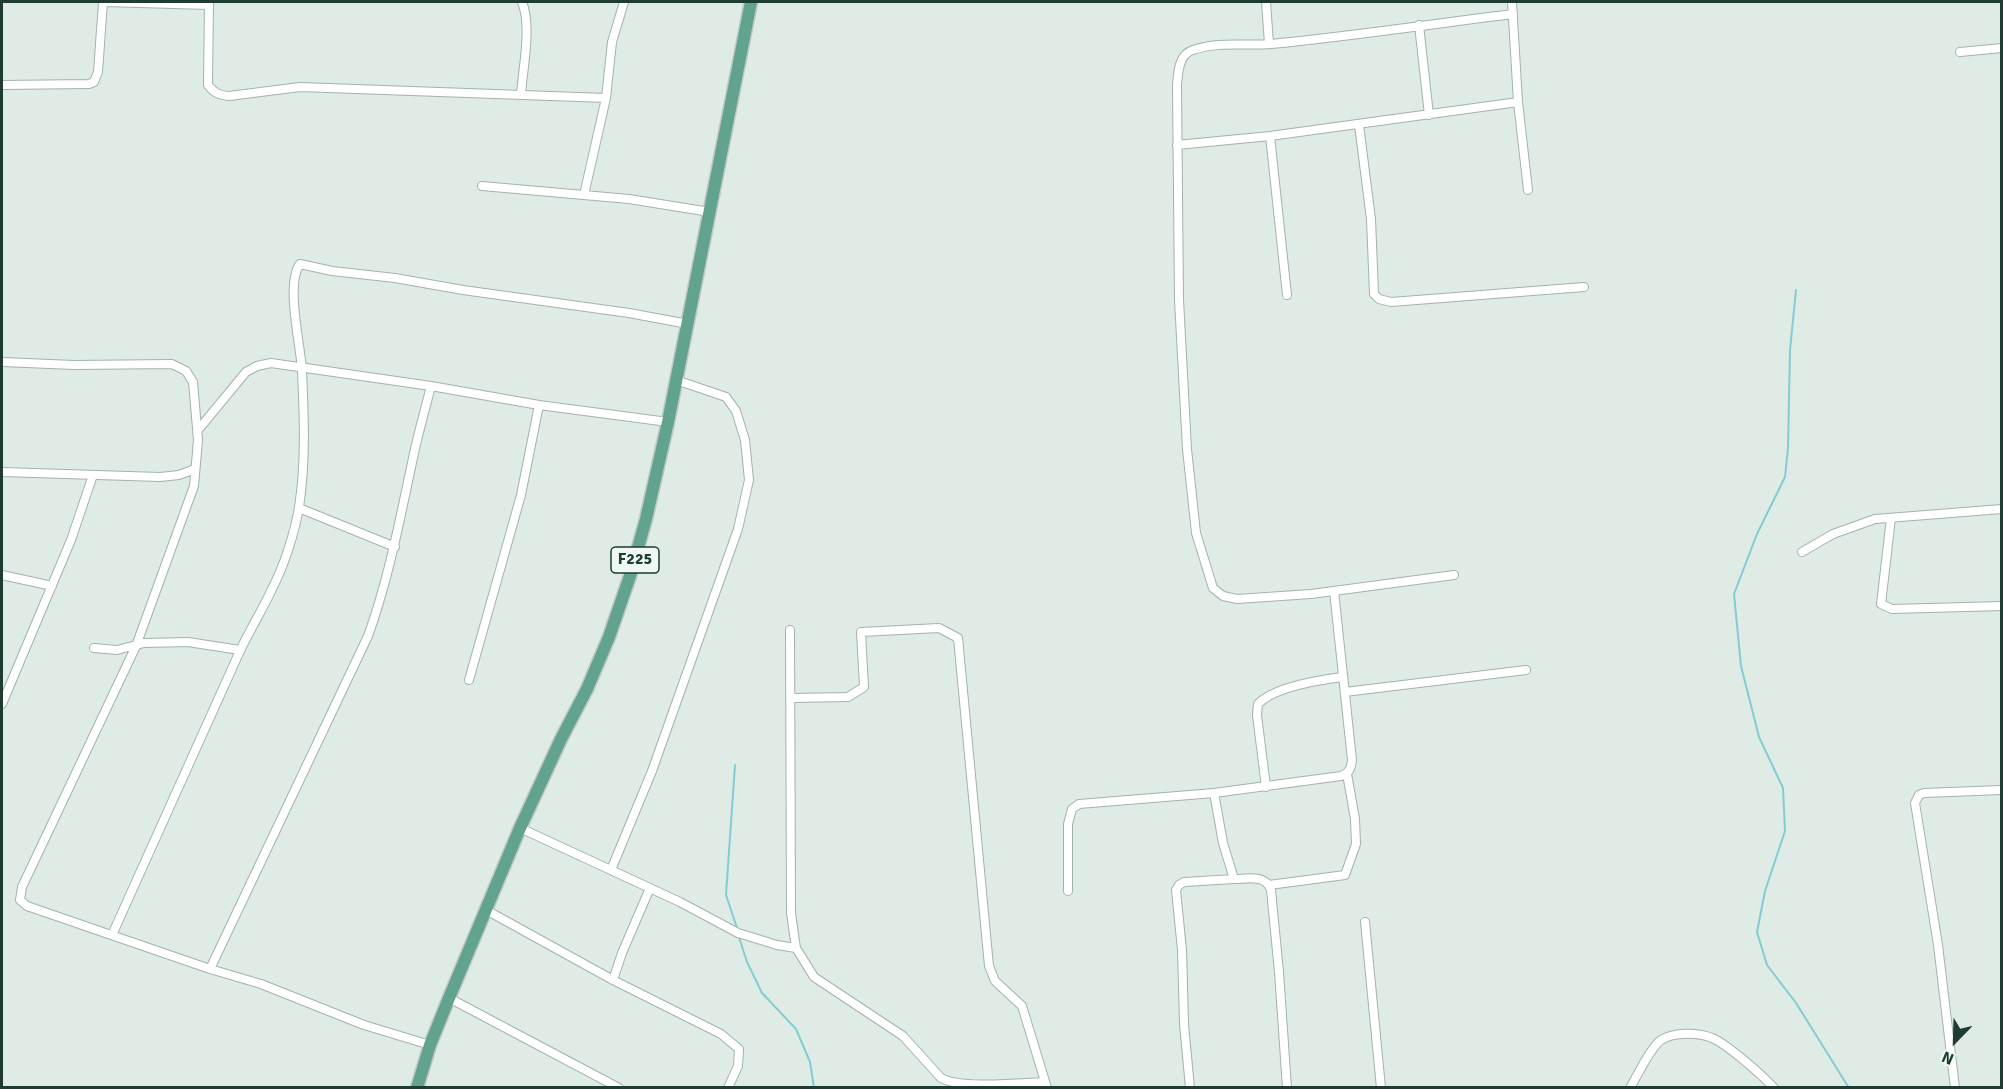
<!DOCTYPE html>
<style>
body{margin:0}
#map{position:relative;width:2003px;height:1089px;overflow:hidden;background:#dfebe5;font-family:Signika,sans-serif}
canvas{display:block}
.frame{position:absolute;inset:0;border:3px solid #1f3c32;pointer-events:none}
.north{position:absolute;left:1925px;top:1011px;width:60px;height:60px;-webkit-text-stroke:4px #eff8f3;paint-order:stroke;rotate:203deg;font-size:16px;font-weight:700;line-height:24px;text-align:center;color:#1f3c32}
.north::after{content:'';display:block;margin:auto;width:21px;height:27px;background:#1f3c32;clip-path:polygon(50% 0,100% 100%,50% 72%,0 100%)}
</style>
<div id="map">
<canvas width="2003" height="1089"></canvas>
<div class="frame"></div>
<div class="north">N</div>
</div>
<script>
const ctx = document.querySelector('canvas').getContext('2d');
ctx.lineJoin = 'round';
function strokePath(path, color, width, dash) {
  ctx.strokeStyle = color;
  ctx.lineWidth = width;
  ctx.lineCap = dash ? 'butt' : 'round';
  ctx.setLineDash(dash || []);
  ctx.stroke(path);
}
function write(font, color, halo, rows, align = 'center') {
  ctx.font = font + ' Signika,sans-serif';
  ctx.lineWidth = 4.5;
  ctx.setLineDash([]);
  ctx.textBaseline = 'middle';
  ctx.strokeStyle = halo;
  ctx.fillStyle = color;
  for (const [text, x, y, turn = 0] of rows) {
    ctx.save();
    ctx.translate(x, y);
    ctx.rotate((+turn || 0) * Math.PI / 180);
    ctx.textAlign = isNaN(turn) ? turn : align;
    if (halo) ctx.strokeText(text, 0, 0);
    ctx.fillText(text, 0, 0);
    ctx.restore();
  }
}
strokePath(new Path2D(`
 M1796 290 1790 350 1788 448 1785 477 1757 534 1734 594 1741 666 1759 737 1783 788 1785 831 1765 891 1757 932 1767 965 1796 1003 1849 1088
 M735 765 726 895 737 928
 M739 937 747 962 762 993 796 1029 810 1062 814 1088`), '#83ccd4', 2);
const street = new Path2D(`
 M103 2 209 5
 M209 2 208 85C214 93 219 95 229 96L300 87 606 98
 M1266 2 1269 44
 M1512 2 1518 102 1528 190
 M1419 25 1429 115
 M1960 52 2002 48
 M2 85 89 84 94 82 98 72 103 2
 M521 94C523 67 532 26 522 2
 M1359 125 1371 219 1374 294 1379 299 1391 302 1584 287
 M1270 136 1287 295
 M1177 145 1270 136 1518 102
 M482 186 629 199 710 212
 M584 195 606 98 612 42 624 2
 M2 362 74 365 172 364 186 371 193 382 198 440 194 486 136 646 22 887 20 900 27 906 210 969 261 984 364 1025 430 1045
 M198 430 246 372 257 366 271 363 431 386 539 405 668 422
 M2 472 160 477 179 475 195 469
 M299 508 395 547
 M1891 518 1881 604 1892 609 2002 606
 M1802 552 1833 534 1875 519 2002 509
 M2 575 52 586
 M1454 575 1311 594 1237 599 1223 596 1213 588 1196 533 1187 449 1179 300 1177 85C1178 72 1179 54 1193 50 1218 41 1245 46 1271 44 1352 36 1432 24 1513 14
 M790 630 791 913 796 948 814 977 903 1036 941 1078C960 1089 1021 1083 1045 1082
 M94 648 117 650 144 643 188 642 240 650
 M469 680 521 495 539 405
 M1345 692 1526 670
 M791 698 848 697 864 687 861 632 939 628 958 638 989 966 995 981 1022 1006 1047 1088
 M2 704 71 540 93 475
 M1266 787 1257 715 1258 704C1274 687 1319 680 1342 677
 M1214 793 1223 843 1234 879C1247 879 1266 874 1271 890L1279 972 1287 1088
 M520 828 680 902 738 933 777 945 796 948
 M611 870 652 771 738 529 749 480 745 440 736 411 726 397 676 380
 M1269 885 1345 875 1356 844 1355 819 1347 774
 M1068 891V824L1072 809 1079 804 1214 793 1341 776C1349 773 1351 769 1352 760L1334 591
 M486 910 613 980 721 1034 739 1049 738 1066 728 1088
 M1365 922 1381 1088
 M112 935C154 841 196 747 239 653 249 631 262 611 272 589 284 566 295 532 299 507 306 463 304 415 302 371 301 346 285 284 300 264L332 271 395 278 463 290 629 313 688 324
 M210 969 368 636C389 578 400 518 413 458 418 434 425 410 431 386
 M613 980 622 953 650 888
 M449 998 619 1088
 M1190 1088 1184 1024 1182 950 1176 890 1179 885 1184 882 1234 879
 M1630 1088C1637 1076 1651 1047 1661 1040 1674 1032 1698 1032 1712 1038 1727 1044 1762 1075 1774 1088
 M1955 1088 1938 945 1915 803 1919 795 1924 793 2002 790`);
const primary = new Path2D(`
 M417 1088 430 1045 449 998 520 828 561 739 587 689 609 637 630 576 646 519 668 422 751 2`);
strokePath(street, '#a2b3ac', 10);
strokePath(primary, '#c0c8c6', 15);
strokePath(street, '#fff', 8);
strokePath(primary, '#61a38e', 12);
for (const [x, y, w] of [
 [635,560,48]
]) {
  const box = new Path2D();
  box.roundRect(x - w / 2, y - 13, w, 26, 4.5);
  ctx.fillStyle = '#eff8f3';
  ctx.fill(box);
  strokePath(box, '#1f3c32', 1.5);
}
write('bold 16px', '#1f3c32', null, [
 ["F225",635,560]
]);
</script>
